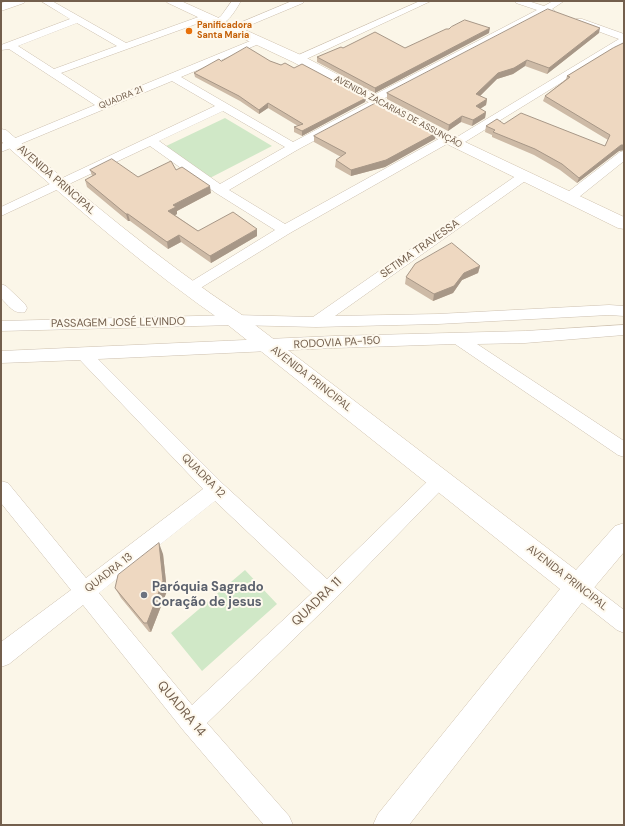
<!DOCTYPE html>
<meta charset="utf-8">
<style>
body{margin:0}
#map{position:relative;width:625px;height:826px;overflow:hidden;background:#fbf6e8;font-family:"DM Sans",sans-serif}
canvas{display:block}
.frame{position:absolute;inset:0;border:2px solid #735f4d;pointer-events:none}
</style>
<div id="map">
<canvas width="625" height="826"></canvas>
<div class="frame"></div>
</div>
<script>
const ctx = document.querySelector('canvas').getContext('2d');
ctx.lineJoin = 'round';
function fillPath(path, color) {
  ctx.fillStyle = color;
  ctx.fill(path, 'evenodd');
}
function strokePath(path, color, width, dash) {
  ctx.strokeStyle = color;
  ctx.lineWidth = width;
  ctx.lineCap = dash ? 'butt' : 'round';
  ctx.setLineDash(dash || []);
  ctx.stroke(path);
}
function write(font, color, halo, rows, align = 'center') {
  ctx.font = font + ' "DM Sans",sans-serif';
  ctx.lineWidth = 4;
  ctx.setLineDash([]);
  ctx.textBaseline = 'middle';
  ctx.strokeStyle = halo;
  ctx.fillStyle = color;
  for (const [text, x, y, turn = 0] of rows) {
    ctx.save();
    ctx.translate(x, y);
    ctx.rotate((+turn || 0) * Math.PI / 180);
    ctx.textAlign = isNaN(turn) ? turn : align;
    if (halo) ctx.strokeText(text, 0, 0);
    ctx.fillText(text, 0, 0);
    ctx.restore();
  }
}
fillPath(new Path2D(`
 M225 118 272 146 208 179 162 148Z
 M245 570 277 604 202 671 171 633Z`), '#d0e8c7');
const street = new Path2D(`
 M41 1H52L126 43 204 15H210L212 17 210 19 61 73 104 101 255 39H261L263 41 261 43 181 77 293 142 371 101 369 99 370 97 537 10 516 3 515 1H528L544 6 553 1H564L552 9 555 11 553 13 545 12 383 99 385 101 384 103 297 150 229 190 285 224 444 136H452L454 138 452 140 619 39 576 23 574 21 576 19H582L624 34V44L460 145H452L450 143 452 141 290 233 194 292 189 294 184 292 182 289 184 286 275 230 216 193 150 146 1 216V207L215 106 172 81 1 152V144L95 105 9 49 1 50V45L70 19ZM77 23 117 46 54 69 18 46ZM223 111 285 147 220 184 159 141Z
 M232 1H241C236 9 227 27 215 24L213 22 221 16Z
 M292 1H304L303 3 236 31 233 32 228 29 230 27Z
 M420 1H431L302 61 298 62 293 59 294 57Z
 M624 151V161L574 201H564L563 198 564 195 620 152Z
 M524 172 528 173 530 176 528 179 335 316 438 314 609 305 624 306V316L609 315 438 324 316 327 235 325 1 331V321L235 315 313 317 520 173Z
 M1 284 6 286 25 304 27 308 25 312C14 315 8 305 1 298Z
 M624 325V335L525 343 477 344 624 441V457L618 455 455 344 334 348 98 359 223 484 327 579 435 474 441 471 447 474 450 479 447 484 334 600 207 723 289 816 293 825H264L183 730 83 605 9 664 1 667V642L71 590 1 503V481L8 483 86 578 203 489 80 360 1 363V351L334 336 525 331ZM215 501 312 593 192 705 99 593Z
 M578 577 585 580 624 610V633L617 630 571 594 568 587 571 580Z`);
const secondary = new Path2D(`
 M8 1H26L24 3 1 11V3Z
 M166 1H181L303 56 461 140 624 217V229L618 228 451 146 293 62 168 3Z
 M1 129 6 130C82 195 159 260 242 315L576 570 615 526 624 523V552L587 596 409 825H373L378 814 560 589 228 325C148 270 74 206 1 141Z`);
strokePath(street, '#ccbfae', 1);
strokePath(secondary, '#cfc0ac', 1);
fillPath(street, '#fff');
fillPath(secondary, '#fff');
fillPath(new Path2D(`
 M489 33 375 93 317 62V57L405 48Z
 M599 33 547 74 525 66 513 74 497 79 480 96 487 99 486 105 480 109 486 112 485 118 472 126 461 122 448 131 387 99V93Z
 M624 43V150L619 151 577 183 560 170 534 155 492 137V135L485 132 486 126 504 124 605 146 608 140 543 101 545 96 566 79 567 76Z
 M221 61H270L281 65 294 68 366 98 365 102 302 136 294 132V127L298 126 268 108 259 114 240 101 195 77 194 73Z
 M436 133 435 139 385 167 351 176 335 167 336 160 341 157 314 142V136Z
 M90 170 138 177 176 170 211 193 177 211V214L175 215 198 231 257 236 211 263 181 242 168 249 130 221H128L87 187 85 180 92 176Z
 M480 266 478 273 462 280 453 293 433 301 405 284 406 277Z
 M163 554 167 591 151 632H149L121 598 115 588Z`), '#cdbaa6');
fillPath(new Path2D(`
 M490 28 489 33 375 93V88Z
 M600 28 599 33 547 74 549 68Z
 M527 60 525 66 513 74 497 79 475 101 476 94 498 73Z
 M366 98 365 102 302 136V131Z
 M487 99 486 105 475 112 476 106Z
 M268 103V108L259 114V110Z
 M486 112 485 118 472 126 473 120Z
 M462 116 461 122 448 131 449 125Z
 M436 133 435 139 385 167 351 176V170Z
 M621 145H624V150L619 151 577 183 579 178Z
 M210 186 211 193 177 211V214L170 218 168 211 173 205Z
 M126 214H128L130 221H128Z
 M257 229V236L211 263 210 256Z
 M179 235 181 242 168 249 167 242Z
 M480 266 478 273 462 280 453 293 433 301 434 294 464 273Z
 M159 543 163 554 167 591 151 632 147 623Z`), '#a79787');
const building = new Path2D(`
 M548 9 600 28 549 68 527 60 514 68 498 73 476 94 487 99 476 106 486 112 473 120 462 116 449 125 387 93Z
 M465 20 490 28 375 88 317 57 341 47 343 48 375 32 405 48 446 29H449L451 27Z
 M624 43V145H621L579 178 562 164 535 149 493 132 495 130 486 126 497 119 504 124 521 113 605 146 610 135 545 96 570 77 567 76 613 48Z
 M247 47 270 61 281 65 285 63 294 68 302 64 366 98 302 131 294 127 303 124 268 103 259 110 239 96 194 73 219 59 221 61Z
 M378 102 436 133 386 160 351 170 336 160 346 153 314 136Z
 M112 159 138 177 171 161 176 170 182 167 210 186 173 205 176 207 168 211 198 231 233 212 257 229 210 256 179 235 167 242 128 214H126L85 180 96 174 90 170Z
 M452 243 480 266 464 273 454 286 434 294 406 277 415 264Z
 M159 543 163 581 147 623H144L115 588 118 575Z`);
fillPath(building, '#eed8c1');
strokePath(building, '#a79787', 1);
for (const [x, y, r, color] of [
 [189,31,4,"#e8710a"],
 [144,595,4,"#6b7280"]
]) {
  const dot = new Path2D();
  dot.arc(x, y, r, 0, 2 * Math.PI);
  ctx.fillStyle = color;
  ctx.fill(dot);
  strokePath(dot, '#fef9ee', 1.5);
}
write('bold 9px', '#c56008', '#fef9ee', [
 ["Panificadora",197,26],
 ["Santa Maria",197,36]
], 'left');
write('9px', '#735f4d', '#fef9ee', [
 ["QUADRA 21",121,98,-22],
 ["AVENIDA ZACARIAS DE ASSUNÇÃO",398,112,28]
]);
write('11px', '#735f4d', '#fef9ee', [
 ["AVENIDA PRINCIPAL",56,180,41],
 ["SETIMA TRAVESSA",420,249,-35],
 ["PASSAGEM JOSÉ LEVINDO",118,323,-1],
 ["RODOVIA PA-150",337,343,-3],
 ["AVENIDA PRINCIPAL",311,379,38],
 ["QUADRA 12",203,476,45],
 ["QUADRA 13",109,573,-38],
 ["AVENIDA PRINCIPAL",567,578,38]
]);
write('bold 13px', '#5b616d', '#fef9ee', [
 ["Paróquia Sagrado",152,588],
 ["Coração de jesus",152,603]
], 'left');
write('13px', '#735f4d', '#fef9ee', [
 ["QUADRA 11",317,602,-44],
 ["QUADRA 14",181,709,50]
]);
</script>
